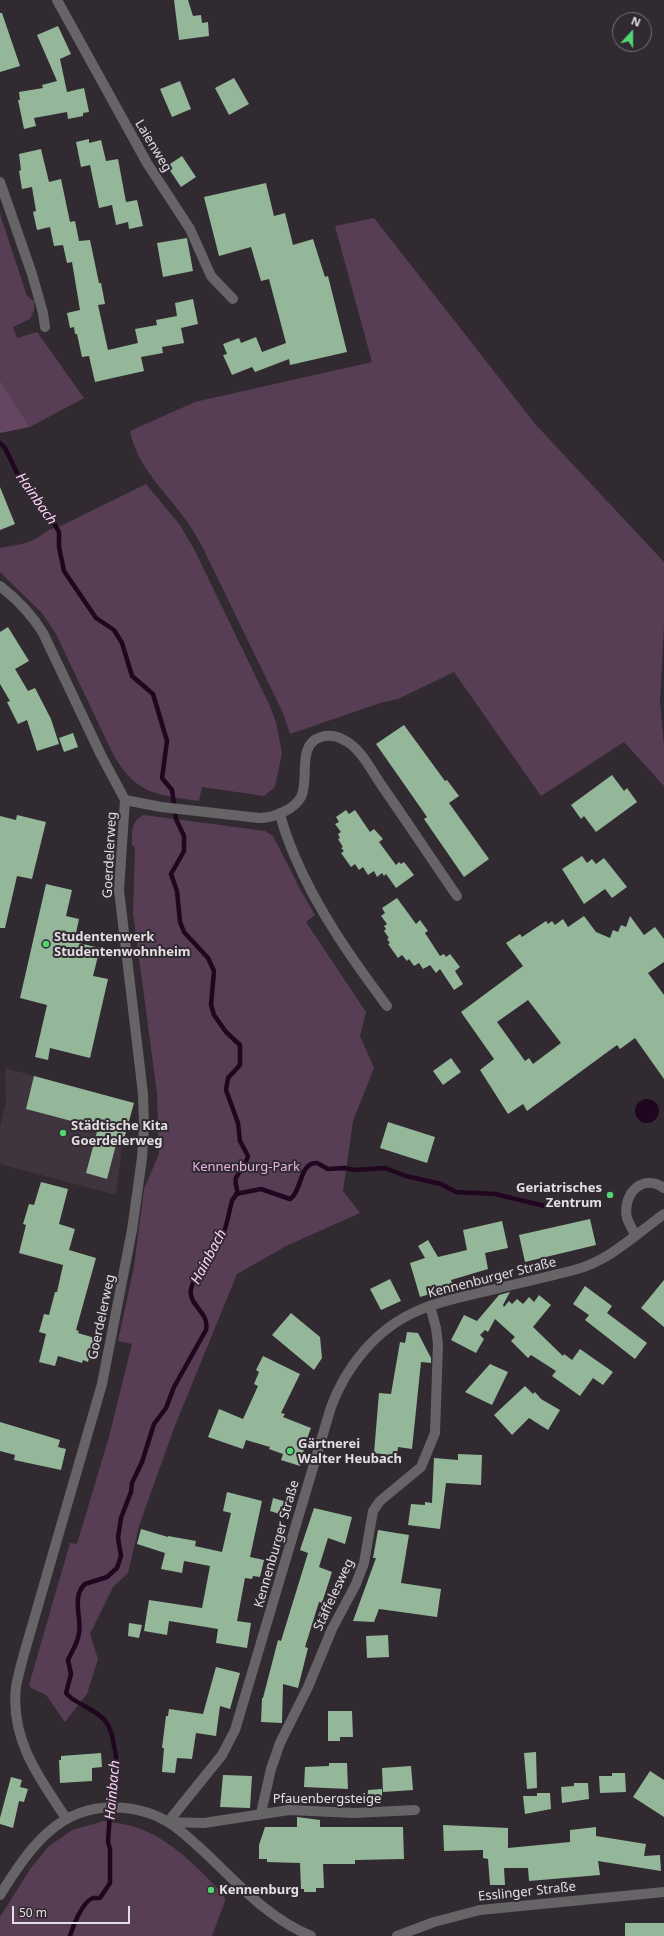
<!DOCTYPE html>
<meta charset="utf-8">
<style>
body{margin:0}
#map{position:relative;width:664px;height:1936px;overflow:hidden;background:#322a31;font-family:"Noto Sans",sans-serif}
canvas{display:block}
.north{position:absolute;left:612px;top:12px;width:40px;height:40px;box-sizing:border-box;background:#322a31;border:1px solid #797278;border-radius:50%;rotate:21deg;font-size:11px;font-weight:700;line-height:16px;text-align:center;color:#e3dee2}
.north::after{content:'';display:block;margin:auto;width:14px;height:18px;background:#52d673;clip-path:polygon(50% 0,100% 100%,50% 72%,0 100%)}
.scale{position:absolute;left:12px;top:1906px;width:118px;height:18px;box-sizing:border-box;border:2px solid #e3dee2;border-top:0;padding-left:5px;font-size:12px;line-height:14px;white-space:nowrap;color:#e3dee2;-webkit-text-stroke:3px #322a31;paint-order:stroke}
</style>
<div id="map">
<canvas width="664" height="1936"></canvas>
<div class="north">N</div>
<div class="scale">50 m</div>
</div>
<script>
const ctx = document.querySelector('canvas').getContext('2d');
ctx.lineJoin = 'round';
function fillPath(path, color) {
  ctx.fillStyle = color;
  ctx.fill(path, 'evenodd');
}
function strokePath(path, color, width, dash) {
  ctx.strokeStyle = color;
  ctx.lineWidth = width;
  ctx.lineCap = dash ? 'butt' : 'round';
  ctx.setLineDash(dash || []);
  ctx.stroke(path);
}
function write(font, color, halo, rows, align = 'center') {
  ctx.font = font + ' "Noto Sans",sans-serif';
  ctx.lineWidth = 4;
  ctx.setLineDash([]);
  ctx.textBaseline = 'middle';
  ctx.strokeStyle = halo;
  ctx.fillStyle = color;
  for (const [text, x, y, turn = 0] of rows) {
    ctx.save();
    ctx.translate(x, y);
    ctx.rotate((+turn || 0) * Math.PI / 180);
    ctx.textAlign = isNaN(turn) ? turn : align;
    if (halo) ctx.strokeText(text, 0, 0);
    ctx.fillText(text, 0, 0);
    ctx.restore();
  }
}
fillPath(new Path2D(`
 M5 1068 134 1103 124 1139H123L116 1195 0 1164V1128L6 1102Z`), '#40343e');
fillPath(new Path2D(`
 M0 214 27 296 34 301V310L30 319 13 327 17 338 37 332 84 398 30 427 0 380Z
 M374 218 536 425 664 562V624L660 701 664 746V786L624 742 541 796 454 672 398 699 380 703 290 734 283 713 202 546C197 538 192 528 186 520 165 491 137 467 130 431L195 402 372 362 335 226Z
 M146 484 180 525 195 551 269 704 276 722 282 753 275 787 264 796 202 787 199 801C158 795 137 795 114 756L56 634 42 613 0 572V548C9 546 20 545 29 542 41 537 48 528 61 526Z
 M144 815 265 831 273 836 301 891 315 915 306 922 366 1012 360 1036 374 1068 353 1121 343 1191 360 1213 286 1246 237 1274 174 1428 139 1526 128 1573 113 1587 90 1634 98 1659 87 1694 65 1722 46 1695 31 1688 29 1685 70 1543 77 1544 109 1437 132 1344 118 1341 134 1267 144 1189 159 1154 157 1093 133 913 135 848 132 845C132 832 131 820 144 815Z
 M104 1821C115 1823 127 1824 138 1828 172 1840 198 1868 223 1894L225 1899 224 1904 212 1936H0V1917L31 1868 48 1847 72 1830Z`), '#583e55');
fillPath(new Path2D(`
 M0 380 30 427 0 433Z`), '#654661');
fillPath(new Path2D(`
 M635 1111a12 12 0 1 1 24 0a12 12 0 1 1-24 0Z`), '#20061e');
strokePath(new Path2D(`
 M0 443 5 448 17 473 49 515 59 532V547L64 571 96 618 114 630 122 643 132 676 153 694 167 741 162 778 172 790 176 819 184 836V851L171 874 177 891 180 922 184 932 208 958 214 971 211 1005 214 1015 226 1032 240 1045V1065L228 1078 226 1090 238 1123 240 1141 248 1156C246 1164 240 1170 236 1178 234 1183 238 1188 237 1193 236 1196 233 1198 232 1201 228 1215 227 1228 220 1242 212 1258 195 1270 191 1289 188 1306 210 1312 206 1330L174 1387 166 1408 154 1424 142 1462 132 1483 131 1492 121 1518 118 1538 121 1556 117 1568 107 1577 85 1584C71 1597 82 1618 79 1633 78 1643 72 1651 68 1660L71 1674 66 1693 71 1698C95 1714 110 1713 114 1746 116 1755 118 1759 113 1767L108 1842 110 1849V1883L100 1898C98 1898 95 1898 93 1898 82 1902 73 1926 70 1936
 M236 1194 261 1189 290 1199C302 1192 299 1162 317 1163L328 1169 344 1168 356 1170 385 1168 406 1176 441 1184 456 1192 495 1194 549 1207`), '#20061e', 4.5);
fillPath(new Path2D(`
 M174 0H188L193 16 201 15 202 23 208 22 209 36 179 40Z
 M0 13H2L20 66 0 72Z
 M58 26 71 54 60 59 67 92 84 88 89 112 83 113V116L68 119 67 112 34 118 36 126 24 129 18 100H20L19 92 43 88 42 85 57 81 37 35Z
 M234 78 249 104 229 115 215 88Z
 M180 81 191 109 172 117 160 89Z
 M89 139V143L101 140 106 161 118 159 126 202 137 200 143 226 129 229 128 222 116 225 112 205 99 208 90 165 81 167 76 142Z
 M41 149 49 182 61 179 70 222 75 221 79 241 90 240 99 283H101L105 304 98 305 108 350 138 343 135 329 157 325 156 320 177 316 175 303 193 299 198 324 181 328 184 343 162 347 163 353 141 357 144 371 95 382 89 356 82 357 77 334H75L74 327 70 328 67 313 80 310 72 262 67 263 63 245 54 246 50 227 37 230 33 212 36 211 32 187 22 189 19 171 21 170 19 154Z
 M182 156 196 177 181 187 167 166Z
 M266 183 274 216 285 213 293 245 313 239 325 277 328 276 347 352 290 365 289 359 255 372 252 367 232 375 223 355 227 354 223 344 239 338 241 343 256 337 262 352 286 343 269 279 261 281 251 247 219 256 204 197Z
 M187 238 193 271 163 277 157 243Z
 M0 487 15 524 0 530Z
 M8 627 29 661 15 669 28 691 35 688 51 719 59 744 37 751 27 720 18 724 7 702 10 701 0 684V632Z
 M404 725 445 781 447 780 459 796 449 803 489 859 464 877 424 819 427 817 376 744Z
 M73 733 78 747 64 752 59 738Z
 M612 775 624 791 627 788 637 802 596 832 584 816 581 819 571 805Z
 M346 810 349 814 355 810 370 832 374 829 383 839 379 842 396 865 399 862 401 864 404 862 414 875 396 888 386 874 384 876 382 873 377 877 374 871 368 875 363 867 359 870 355 864 351 867 341 853 344 851 341 848 343 847 338 839 340 838 338 834 341 832 335 824 339 822 336 817Z
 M17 815 46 822 32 879 17 876 5 928H0V816L16 820Z
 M582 856 587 863 592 859 596 864 604 858 627 887 612 898 605 889 584 904 562 869Z
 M46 884 72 890 66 916 79 919 74 942 100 948 93 976 108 979 90 1058 50 1048 48 1060 35 1057 47 1005 20 998Z
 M397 898 416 924 420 920 428 931 425 933 440 956 444 954 446 957 450 954 460 967 455 971 463 984 454 990 440 969 436 973 430 965 423 969 419 963 414 966 409 959 407 961 402 955 398 958 388 944 390 943 387 939 389 938 384 931 386 929 384 926 387 924 381 916 385 913 382 908Z
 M584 916 596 932 610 938 613 930 618 932 621 925 626 927 630 916 644 935 655 927 664 939V962L648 973 664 995V1079L635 1038 620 1049 617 1045 527 1111 523 1104 508 1114 480 1070 494 1059 461 1012 523 966 506 943 520 934 522 937 546 921 548 924 552 921 555 925 563 919 568 927ZM528 1000 561 1043 533 1064 529 1058 525 1061 497 1022Z
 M451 1058 461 1072 443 1085 433 1071Z
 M34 1076 134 1103 124 1139 118 1137 107 1179 86 1173 98 1128 26 1109Z
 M388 1122 435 1137 427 1163 380 1148Z
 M41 1182 68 1189 59 1224 75 1229 69 1250 96 1258 76 1330 79 1331 78 1333 95 1338 88 1362 83 1360 82 1363 58 1356 55 1366 39 1362 46 1334 39 1332 44 1314 49 1315 55 1292H57L63 1265 19 1253 26 1225 23 1224 29 1204 34 1205Z
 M590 1219 596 1245 525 1262 519 1235Z
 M502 1221 508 1248 485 1253 488 1269 451 1280 453 1287 420 1297 410 1263 425 1258 418 1246 428 1240 438 1257 467 1250 463 1230Z
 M390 1279 401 1301 381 1310 370 1289Z
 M664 1280V1327L641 1308Z
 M585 1286 612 1306 607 1313 647 1343 635 1359 585 1320 589 1315 573 1304Z
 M510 1292 503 1305 504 1307 509 1301 512 1304 517 1299 523 1304 529 1297 534 1302 539 1295 551 1305 533 1327 563 1356 564 1354 572 1360 580 1349 613 1372 603 1385 593 1378 580 1396 552 1376 556 1371 531 1355 528 1358 511 1341 515 1337 495 1319 488 1332 485 1330 480 1335 484 1339 476 1353 451 1340 464 1315 477 1321 499 1295Z
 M291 1313 320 1337 322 1358 314 1370 272 1335Z
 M407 1332 418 1333 431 1358V1363L421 1362 412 1449 398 1447 397 1456 374 1453 379 1393 391 1394 400 1342 405 1343Z
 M263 1356 300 1374 281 1413 285 1414 283 1417 311 1428 305 1444 300 1466 281 1460 283 1454 269 1449 270 1447 246 1440 243 1449 208 1437 219 1409 243 1419 258 1386 254 1384 259 1372 256 1370Z
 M490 1364 508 1372 492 1405 465 1392Z
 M525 1386 533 1394 535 1392 541 1399 560 1410 548 1430 529 1418 512 1435 494 1415Z
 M0 1422 60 1440 58 1447 66 1449 61 1470 14 1460 15 1455 0 1451Z
 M458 1454 482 1455 481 1485 446 1483 440 1529 408 1525 411 1504 425 1505V1502L432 1503 434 1458 458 1460Z
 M227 1492 262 1501 250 1557 264 1560 260 1577 253 1576 252 1579 245 1578 237 1621 251 1623 247 1648 216 1643 218 1629 169 1621 167 1635 144 1631 149 1600 202 1608 210 1566 184 1561 182 1573 161 1569 165 1553 137 1544 141 1529 168 1537V1536L196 1541 195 1546 222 1552 231 1513 223 1511Z
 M273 1498 287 1502 283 1515 270 1511Z
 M314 1508 352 1517 345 1544 328 1538 319 1567 332 1572 322 1603 319 1602 305 1647 308 1648 298 1688 283 1684 282 1723 261 1722 262 1698H263L278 1640 281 1641 308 1553 300 1550Z
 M378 1530 409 1535 401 1583 441 1589 437 1617 379 1609 374 1622 353 1621 376 1558H373Z
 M129 1623 142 1625 139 1638 128 1636Z
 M388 1635 389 1657 367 1658 366 1636Z
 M216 1667 240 1673 230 1709 220 1706 216 1736 196 1733 192 1759 177 1758 175 1773 162 1772 164 1748H162L166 1716H168L169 1709 203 1714Z
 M328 1711H352L353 1737H340V1741H328Z
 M536 1752 537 1788 527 1789 524 1753Z
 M101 1753 102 1767 92 1768V1781L60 1783 59 1760H61V1756Z
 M329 1763H347L348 1789 304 1787 305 1767 329 1766Z
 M411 1766 413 1790 383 1792 382 1768Z
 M650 1771 664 1780V1817L633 1797Z
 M612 1773H625L626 1792 600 1793 599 1776H612Z
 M223 1775 252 1776 250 1808 220 1807Z
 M11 1777 22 1780 20 1787 28 1789 24 1802 19 1801 13 1828 0 1824V1818Z
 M574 1783H588L589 1799 562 1803 561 1787 574 1786Z
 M382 1789V1801L367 1802 368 1790Z
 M537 1793H550L551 1809 525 1814 523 1796H537Z
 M297 1817 320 1820V1827H403L404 1859 355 1860V1864H323L324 1888H316V1892H304V1889H301L300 1863 267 1862V1859H259V1845L265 1827H297Z
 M443 1825 508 1828V1848L570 1842V1830L596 1827V1836L646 1844 644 1856 660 1855 661 1871 598 1861 600 1875 529 1881 528 1868H504L505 1885H490L488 1859 483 1858V1850L444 1851Z
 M625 1923H664V1936H625Z`), '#93b798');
strokePath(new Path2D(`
 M57 0 147 163 190 229 211 276 233 299
 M0 182 32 274 43 313 45 327
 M0 586C18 600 31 613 43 633L101 755 125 800 119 890 143 1094 144 1126 142 1158 132 1230 102 1384 24 1654C21 1665 18 1676 16 1687 10 1739 39 1778 66 1818
 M125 800 161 807 259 818C273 818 294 810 301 797 310 780 296 744 321 737 328 735 337 736 344 740 361 748 372 772 382 786 408 823 432 860 457 896
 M280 813C283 829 289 842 295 857 318 911 352 959 387 1006
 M635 1235C633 1230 629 1224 627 1218 622 1194 642 1173 664 1188
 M261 1813 271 1769 280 1743 308 1687 332 1629 356 1584 364 1563 373 1511 380 1501 421 1467 435 1433 438 1344 436 1328 430 1306
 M168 1822 222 1755 235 1730 331 1407C346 1367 375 1330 415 1312 436 1302 458 1298 479 1293 511 1285 543 1278 574 1270 609 1261 635 1235 664 1214
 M168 1822 204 1823 289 1810 354 1813 415 1810
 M0 1895C30 1847 61 1801 125 1808 144 1810 163 1817 178 1829 223 1864 257 1914 311 1936
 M397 1936 434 1922 480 1910 664 1892`), '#676467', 10);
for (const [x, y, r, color] of [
 [46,944,4,"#52d673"],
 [63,1133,4,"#52d673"],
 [610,1195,4,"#52d673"],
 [290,1451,4,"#52d673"],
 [211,1890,4,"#52d673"]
]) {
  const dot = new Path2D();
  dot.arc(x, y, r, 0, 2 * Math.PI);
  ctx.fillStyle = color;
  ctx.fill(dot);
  strokePath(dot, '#322a31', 1.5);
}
write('13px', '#e3dee2', '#322a31', [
 ["Laienweg",153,146,59],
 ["Goerdelerweg",110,855,-87],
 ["Kennenburger Straße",492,1278,-14],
 ["Goerdelerweg",102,1317,-78],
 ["Kennenburger Straße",277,1544,-74],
 ["Stäffelesweg",334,1595,-65],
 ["Pfauenbergsteige",327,1799],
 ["Esslinger Straße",527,1892,-6]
]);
write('bold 13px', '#e3dee2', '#322a31', [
 ["Studentenwerk",54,937],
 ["Studentenwohnheim",54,952],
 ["Städtische Kita",71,1126],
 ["Goerdelerweg",71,1141],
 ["Geriatrisches",602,1188,"right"],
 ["Zentrum",602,1203,"right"],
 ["Gärtnerei",298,1444],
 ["Walter Heubach",298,1459],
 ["Kennenburg",219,1890]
], 'left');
write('13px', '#e9b3e2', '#322a31', [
 ["Kennenburg-Park",246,1167]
]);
write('italic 14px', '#fed1f8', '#322a31', [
 ["Hainbach",36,499,55],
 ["Hainbach",209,1257,-62],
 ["Hainbach",113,1790,-85]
]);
</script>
